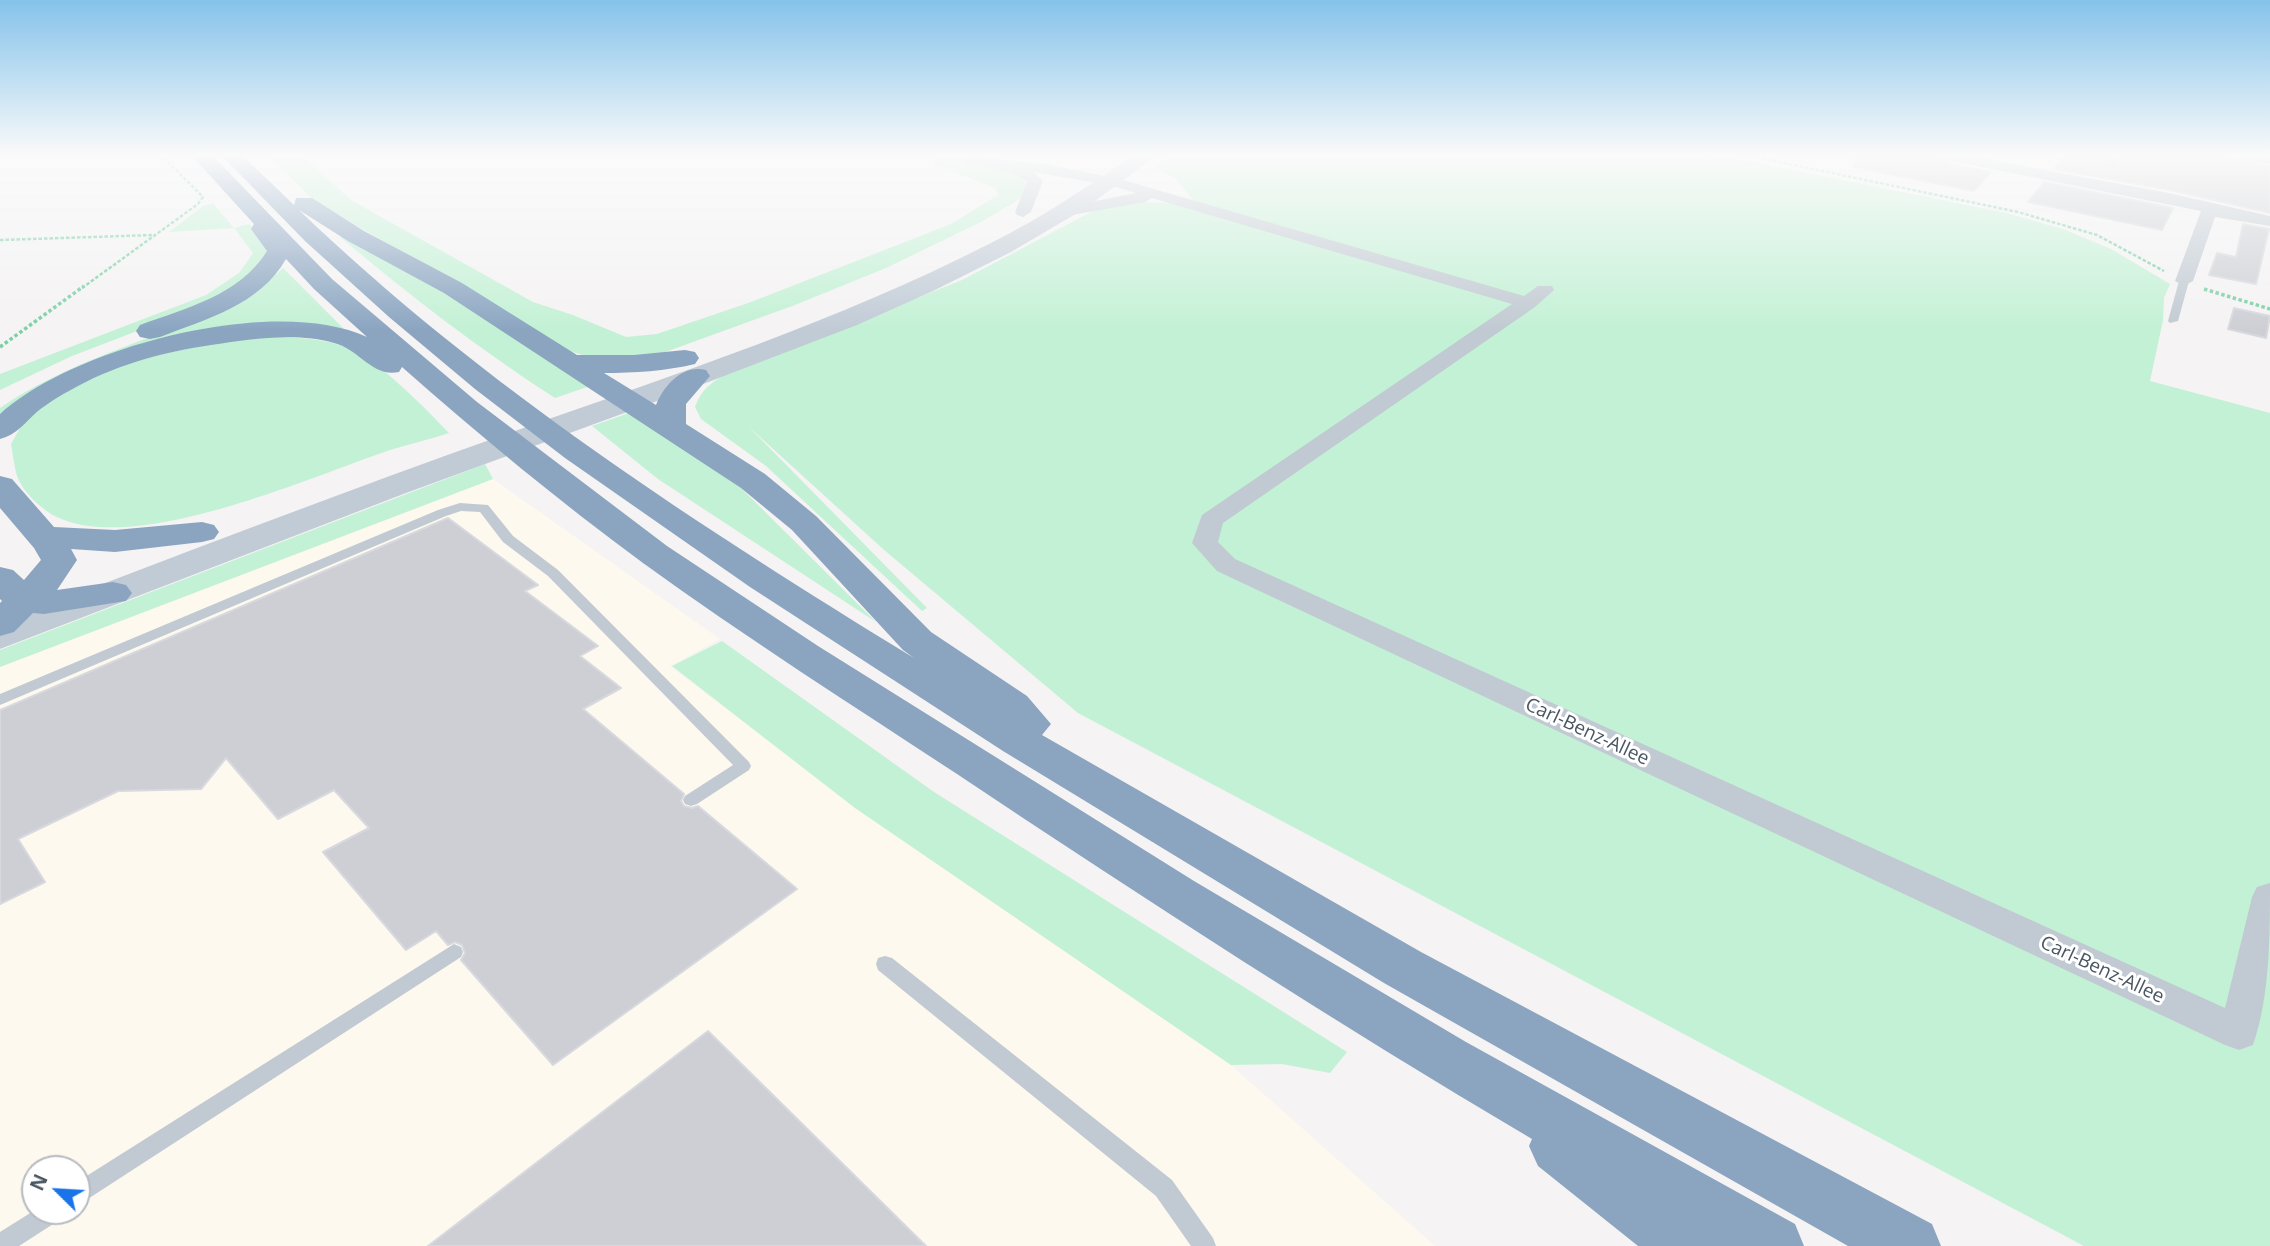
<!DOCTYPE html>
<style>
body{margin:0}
#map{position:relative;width:2270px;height:1246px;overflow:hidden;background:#f5f3f3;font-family:"Open Sans",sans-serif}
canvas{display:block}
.north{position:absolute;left:21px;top:1155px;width:70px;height:70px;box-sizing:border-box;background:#fff;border:2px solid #b7bbc0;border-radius:50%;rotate:294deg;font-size:19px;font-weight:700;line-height:28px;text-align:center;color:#4a5661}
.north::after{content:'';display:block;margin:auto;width:24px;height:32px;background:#1a73e8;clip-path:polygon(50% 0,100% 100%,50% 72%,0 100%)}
</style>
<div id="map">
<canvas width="2270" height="1246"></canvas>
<div class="north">N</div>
</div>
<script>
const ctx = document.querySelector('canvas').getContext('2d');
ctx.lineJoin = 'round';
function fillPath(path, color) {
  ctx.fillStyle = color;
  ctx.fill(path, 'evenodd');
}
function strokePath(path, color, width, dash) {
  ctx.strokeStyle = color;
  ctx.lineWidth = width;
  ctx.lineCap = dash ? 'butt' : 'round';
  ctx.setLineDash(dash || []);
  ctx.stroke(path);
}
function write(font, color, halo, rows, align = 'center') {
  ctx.font = font + ' "Open Sans",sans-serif';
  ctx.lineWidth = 6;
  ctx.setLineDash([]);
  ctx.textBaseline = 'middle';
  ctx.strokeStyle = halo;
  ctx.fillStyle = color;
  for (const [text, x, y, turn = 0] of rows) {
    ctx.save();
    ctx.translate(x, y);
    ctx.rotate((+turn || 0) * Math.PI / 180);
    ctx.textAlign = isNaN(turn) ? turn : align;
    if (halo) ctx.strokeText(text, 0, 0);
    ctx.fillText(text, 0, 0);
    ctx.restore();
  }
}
fillPath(new Path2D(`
 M493 479 720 639 670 666 855 808 1231 1065 1435 1246H0V667ZM35 1169H77V1211H35Z`), '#fdf9ef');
fillPath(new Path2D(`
 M269 156H303L351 200 533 302 573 315 626 337 657 334 751 302 951 224 998 195 995 188 932 164 938 156H976L967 162C985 166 1024 166 1027 188L1017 201 981 222 886 268 795 305 657 355 586 356 563 349 465 287 316 203Z
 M1167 156H1709L1740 159 2006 213 2063 229 2111 249 2170 284 2164 298 2163 320 2150 381 2270 413V1246H2084L1078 713 883 549 749 427 927 608 922 611 766 466 701 419 695 407C701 389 713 381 730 372L962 280 1093 211 1136 202H1153L1169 203 1203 212 1174 177 1155 169Z
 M213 203 234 228 249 224 263 238 268 248 264 263 215 301 72 356 0 390V374L206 295 239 273 253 253 234 228 169 232 203 206Z
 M345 236 437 286 590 386 555 398C479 349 409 295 340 237Z
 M283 268 347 332 170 341 0 418V408C47 376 98 357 150 337 196 319 247 303 283 268Z
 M278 337C302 338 326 339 349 348 378 360 426 409 449 433 429 440 408 444 387 451 308 478 136 555 57 517 43 511 22 491 17 476 14 466 13 454 11 444L28 414 55 395 134 360 225 341Z
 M632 412 741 488 876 622 658 479 592 426Z
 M485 464 493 479 0 667V650Z
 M722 641 934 792 1347 1052 1330 1073 1282 1064 1231 1065 855 808 672 666Z`), '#c3f1d5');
const building = new Path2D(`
 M1855 156H1938L1946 163 1991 172 1974 191 1854 167Z
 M2064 156H2221L2270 166V213L2170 190 2054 169Z
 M2044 182 2173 208 2162 230 2028 202Z
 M2243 224 2269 229 2256 284 2209 275 2217 253 2236 257Z
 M2234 308 2270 316 2266 338 2228 329Z
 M448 518 538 585 525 591 598 646 580 656 621 688 583 709 684 794 681 801 684 806 692 808 698 806 797 889 553 1065 461 960 465 953 462 945 455 942 448 945 436 931 406 950 323 852 369 828 334 790 278 819 226 758 201 789 118 791 18 839 45 882 0 904V710Z
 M708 1031 926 1246H428Z`);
fillPath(building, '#cdcfd5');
strokePath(building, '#d7d9de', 2);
strokePath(new Path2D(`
 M1751 156 2018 212 2097 235 2164 271
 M2111 167 2118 156
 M0 240 153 235
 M82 288 198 204 203 197 162 156`), '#7ad0a6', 2.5, [3.5, 2]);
strokePath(new Path2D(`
 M2204 289 2270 309
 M0 347 84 286`), '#7ad0a6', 3.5, [3.5, 2.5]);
fillPath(new Path2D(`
 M2184 278 2189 281 2178 321 2170 323 2168 321 2179 281Z
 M460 503 488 505 513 536 558 570 749 762 751 766 749 770 697 804 691 806 685 804 683 800 685 796 733 765 548 576 503 542 480 512 461 511 446 516 0 705V694L438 510Z
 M454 944 461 947 463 952 461 957 77 1206V1182Z
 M885 956 892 958 1172 1180 1213 1238 1216 1246H1191L1156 1196 878 970 876 964 878 958Z
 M35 1210 64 1211 61 1219 19 1246H0V1232Z`), '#c1cad2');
fillPath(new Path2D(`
 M1940 156H1969L2169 193 2270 216V226L2215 217 2193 281 2184 286 2175 281 2201 211 1947 160Z
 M2239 156H2270V164L2241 159Z
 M971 157 1044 164 1116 178 1524 296 1538 286H1552L1554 290 1535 307 1223 523 1218 542 1235 559 2225 1008 2252 897 2257 887 2270 883C2270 936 2270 996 2253 1045L2239 1050 2225 1045 1217 571 1192 543 1202 515 1512 304 1152 198 1145 202 1066 216 1060 214 1058 211 1060 208 1136 193 1109 185 1044 174 1034 172 1043 181 1031 212 1023 217 1017 215 1015 212 1027 182C1008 167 988 169 966 164L964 161Z`), '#c1cad2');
fillPath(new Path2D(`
 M1133 156H1156L1084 209 1011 252 935 290 857 325 698 386 406 493 0 649V623C171 558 342 492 515 431 676 374 838 321 991 243 1041 218 1087 187 1133 156Z`), '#c1cbd6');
fillPath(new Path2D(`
 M192 156H213L332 279 477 402 667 546 818 646 1194 881 1466 1042 1795 1224 1804 1246H1638L1538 1166 1529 1146 1532 1139C1337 1024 1146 900 957 774 852 705 745 637 643 563 560 502 479 435 402 367L399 372C373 378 359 349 334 343 297 332 249 339 211 345 162 352 112 366 69 391 59 396 47 404 38 411 25 422 17 435 0 439V414C73 347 275 294 367 337L314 289 286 259C260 305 206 319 160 337L150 339 140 337 136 331 140 325C186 308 240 295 267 251L251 229 254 224Z
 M222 156H243L294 205 296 198H312L364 231 462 283 577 355H634L685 350 695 352 699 358 695 364C666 371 634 373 604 373L656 405C664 385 683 364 706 370L710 376 686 404V424L765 474 816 516 931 632 1027 696 1051 724 1042 735 1421 952 1932 1224 1941 1246H1848L1384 983 1003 751 750 587 565 458 475 389 389 317 305 241ZM299 210 348 241 444 293 741 488 792 530 903 650 914 658C699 526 482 386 299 210Z
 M0 476 12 479 54 527 115 530 202 522 214 525 219 532 214 539 202 542 115 552 71 549 77 560 57 590 113 582 126 585 132 593 126 601 44 614 33 613 14 632 0 636V603L2 601 0 599V567L13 570 24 580 41 560 34 548 0 508Z`), '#8ba5c1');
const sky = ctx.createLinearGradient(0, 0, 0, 330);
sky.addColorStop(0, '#85c3ea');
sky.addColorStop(0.47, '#fafafa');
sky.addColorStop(1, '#fafafa00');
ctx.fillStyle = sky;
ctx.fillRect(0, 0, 2270, 330);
write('19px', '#4a5661', '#fff', [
 ["Carl-Benz-Allee",1587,732,25],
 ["Carl-Benz-Allee",2102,970,25]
]);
</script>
